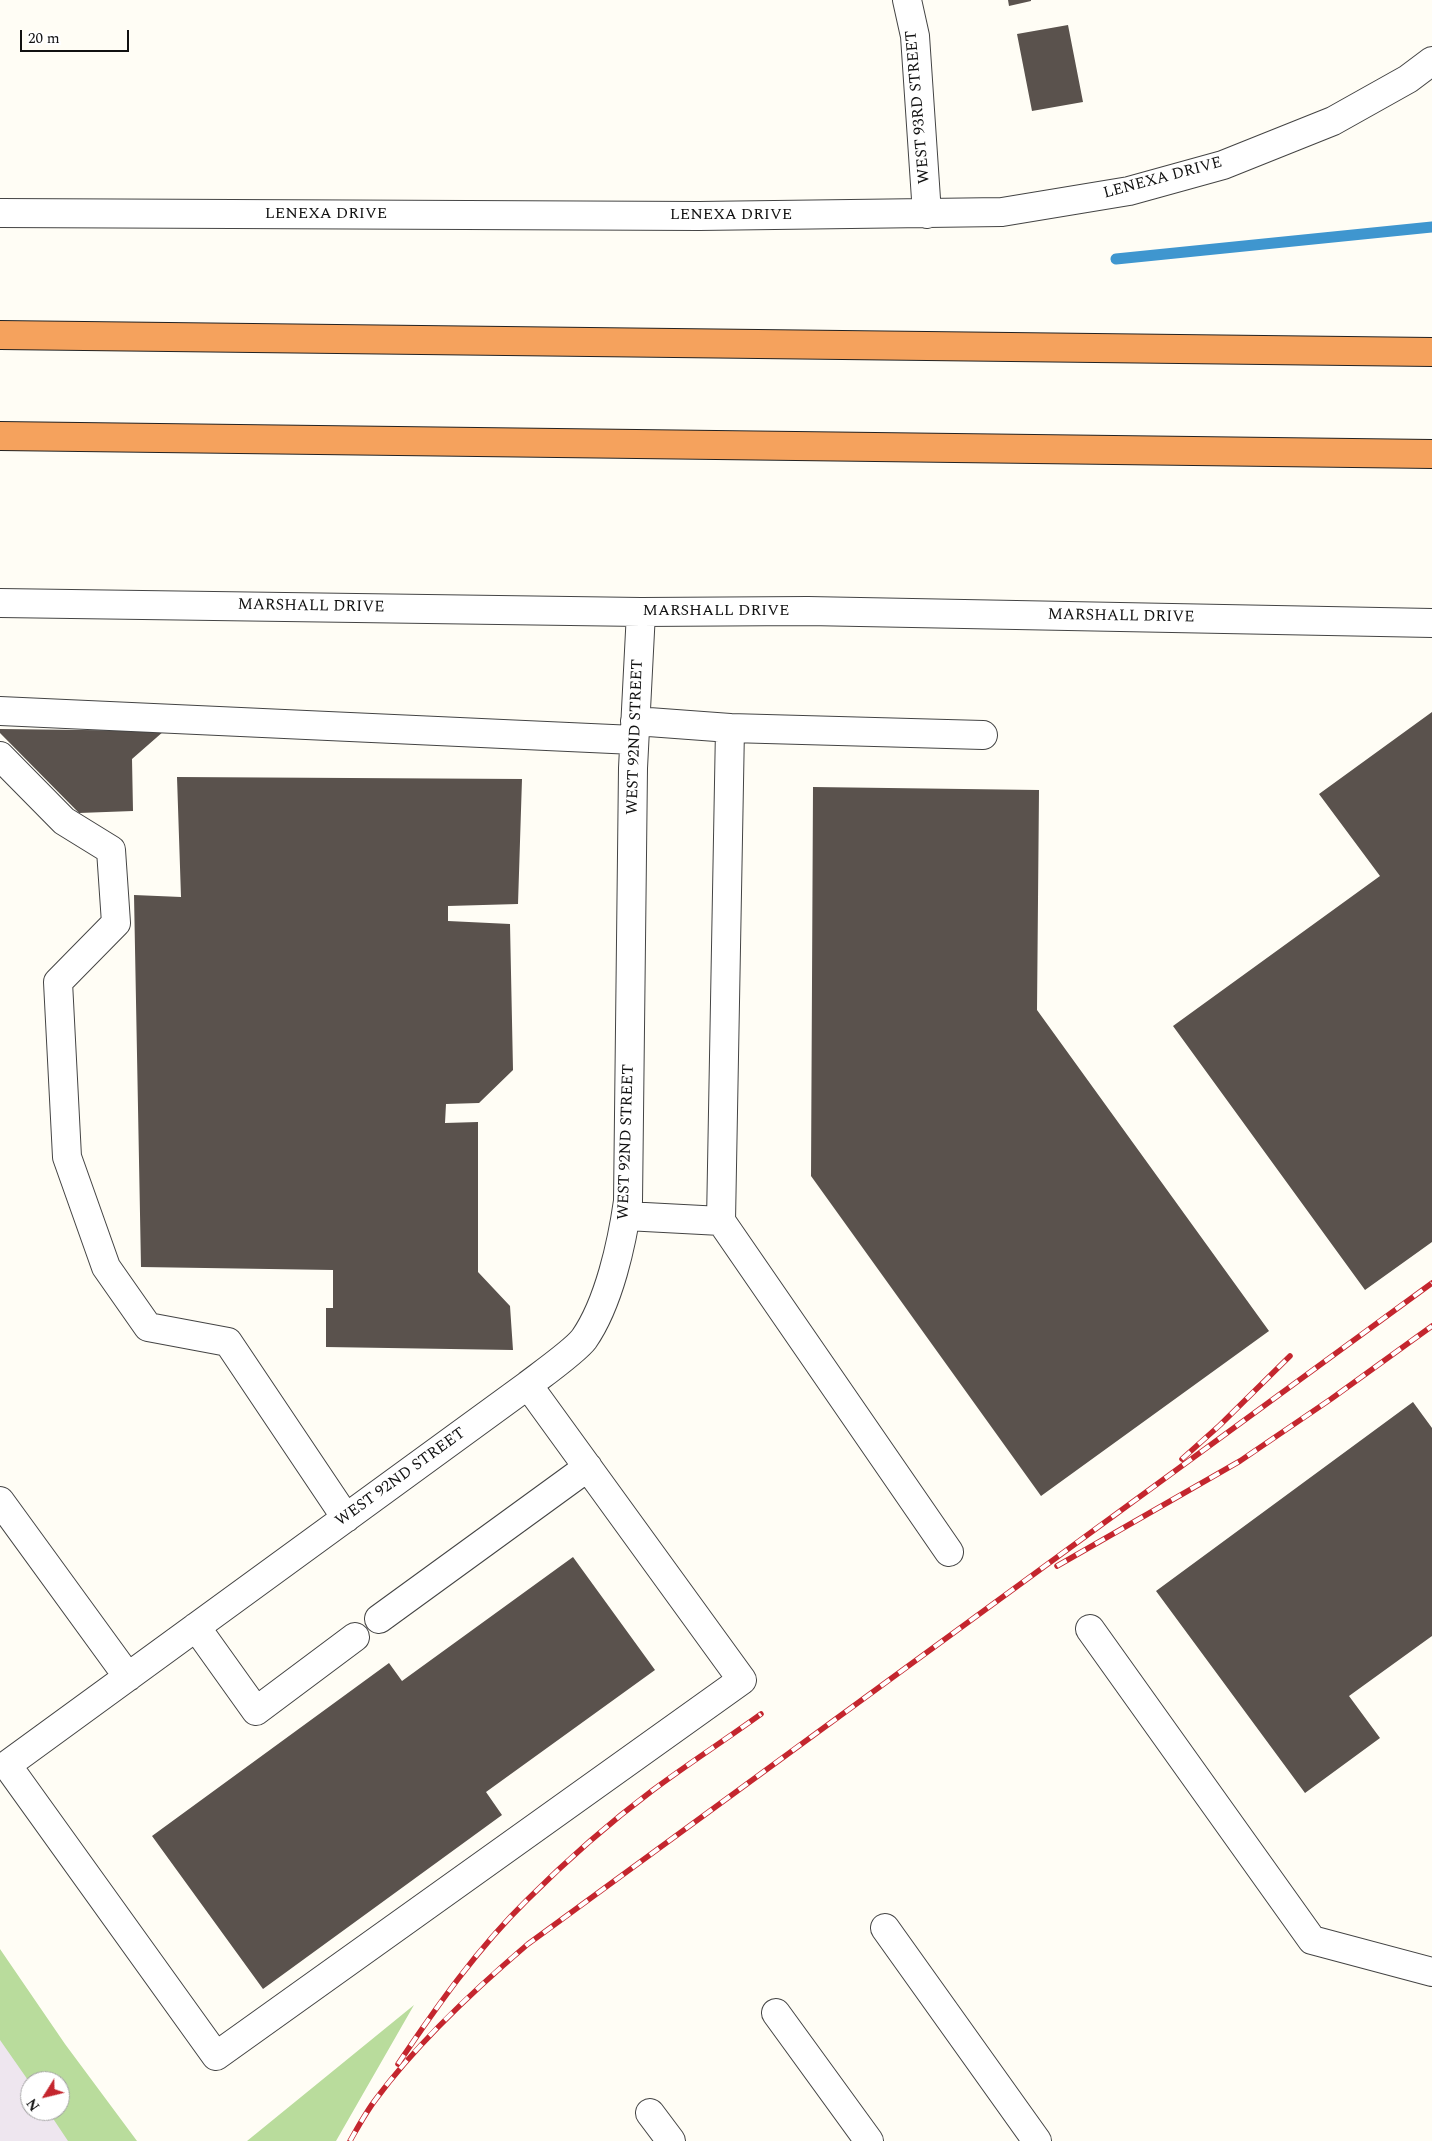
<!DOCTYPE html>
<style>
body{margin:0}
#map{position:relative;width:1432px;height:2141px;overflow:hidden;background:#fffdf5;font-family:Spectral,serif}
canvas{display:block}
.north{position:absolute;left:20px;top:2071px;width:50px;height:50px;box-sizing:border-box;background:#fff;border:1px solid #a0a0a0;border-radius:50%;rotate:234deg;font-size:14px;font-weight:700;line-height:20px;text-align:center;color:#111}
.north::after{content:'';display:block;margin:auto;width:18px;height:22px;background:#c4262e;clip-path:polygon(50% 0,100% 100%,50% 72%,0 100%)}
.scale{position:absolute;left:20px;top:30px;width:109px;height:22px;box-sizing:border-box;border:2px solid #111;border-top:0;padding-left:6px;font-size:15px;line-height:18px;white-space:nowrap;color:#111;-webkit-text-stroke:4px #fff;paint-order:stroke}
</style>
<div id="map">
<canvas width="1432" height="2141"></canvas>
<div class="north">N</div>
<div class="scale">20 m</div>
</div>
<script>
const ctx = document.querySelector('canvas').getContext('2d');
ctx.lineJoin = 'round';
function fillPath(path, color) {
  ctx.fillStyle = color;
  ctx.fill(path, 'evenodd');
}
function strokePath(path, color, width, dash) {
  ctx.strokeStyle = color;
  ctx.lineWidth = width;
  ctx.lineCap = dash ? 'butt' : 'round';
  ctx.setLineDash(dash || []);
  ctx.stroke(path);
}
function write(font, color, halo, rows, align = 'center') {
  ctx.font = font + ' Spectral,serif';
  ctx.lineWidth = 5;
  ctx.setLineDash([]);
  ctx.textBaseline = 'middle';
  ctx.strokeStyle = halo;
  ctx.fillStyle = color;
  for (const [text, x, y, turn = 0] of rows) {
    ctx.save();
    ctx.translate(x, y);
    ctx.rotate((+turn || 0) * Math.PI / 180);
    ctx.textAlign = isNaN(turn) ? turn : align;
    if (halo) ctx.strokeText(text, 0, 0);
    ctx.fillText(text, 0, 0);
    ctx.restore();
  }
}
fillPath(new Path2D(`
 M0 2005 30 2081V2111H60L96 2141H0Z`), '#eee6ef');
fillPath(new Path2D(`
 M0 1949 65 2044 137 2141H68L48 2111H60V2081H30V2083L0 2040Z
 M414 2005 336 2141H247Z`), '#b9dc9c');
strokePath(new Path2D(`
 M1116 259 1432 227`), '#3f96cf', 11);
fillPath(new Path2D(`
 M1008 0H1031V1L1009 6Z
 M1068 25 1083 102 1032 111 1017 34Z
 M1432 712V1242L1365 1290 1173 1026 1380 876 1319 794Z
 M0 729 164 731 132 759 133 811 79 813 0 733Z
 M177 777 522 779 518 904 448 906V921L510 924 513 1070 479 1103 446 1104 445 1123 478 1122V1272L510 1306 513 1350 326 1347V1308H333V1270L141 1267 134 895 181 897Z
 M813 787 1039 790 1037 1010 1269 1331 1041 1496 811 1176Z
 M1413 1402 1432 1428V1636L1349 1696 1380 1738 1305 1793 1156 1591Z
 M573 1557 655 1670 486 1792 502 1815 263 1989 152 1836 389 1663 402 1681Z`), '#5a524d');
const minor = new Path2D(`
 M907 0 915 36 927 214
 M0 213 699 216 1002 212 1129 191 1223 165 1333 121 1408 79 1432 61
 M0 603 641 612 808 611 1432 623
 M0 711 634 740
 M635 721 730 728
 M0 756 64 821 111 850 116 923 58 982 67 1157 106 1267 148 1327 228 1342 346 1518
 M626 1216 721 1221
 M528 1385 742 1680 216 2056 7 1765 528 1385C541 1375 575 1351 584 1339 609 1303 622 1243 628 1201L633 768 641 612
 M0 1501 128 1677
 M949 1552 721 1221 730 728 983 735
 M379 1619 588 1467
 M196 1627 256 1711 355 1637
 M1090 1629 1312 1940 1432 1972
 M885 1928 1037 2141
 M776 2013 869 2141
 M650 2113 671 2141`);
const highway = new Path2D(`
 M0 335 1432 352
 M0 436 1432 454`);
strokePath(minor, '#444', 30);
strokePath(highway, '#222', 30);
strokePath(minor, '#fff', 28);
strokePath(highway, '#f5a25d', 28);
const rail = new Path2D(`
 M1182 1459 1220 1425 1290 1356
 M1057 1566 1240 1461 1331 1399 1432 1326
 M398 2064C437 2006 477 1949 527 1900 566 1861 609 1823 653 1790 688 1764 725 1740 761 1714
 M350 2141C358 2127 366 2112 376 2099 418 2042 474 1990 528 1944L1432 1283`);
strokePath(rail, '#c4262e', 5.5);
strokePath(rail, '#fff', 4, [11]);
write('16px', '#111', '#fff', [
 ["WEST 93RD STREET",919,107,-95],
 ["LENEXA DRIVE",1163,179,-15],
 ["LENEXA DRIVE",326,215],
 ["LENEXA DRIVE",731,216],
 ["MARSHALL DRIVE",311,607,1],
 ["MARSHALL DRIVE",716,612],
 ["MARSHALL DRIVE",1121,617,1],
 ["WEST 92ND STREET",636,737,-88],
 ["WEST 92ND STREET",627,1142,-88],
 ["WEST 92ND STREET",401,1478,-36]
]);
</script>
